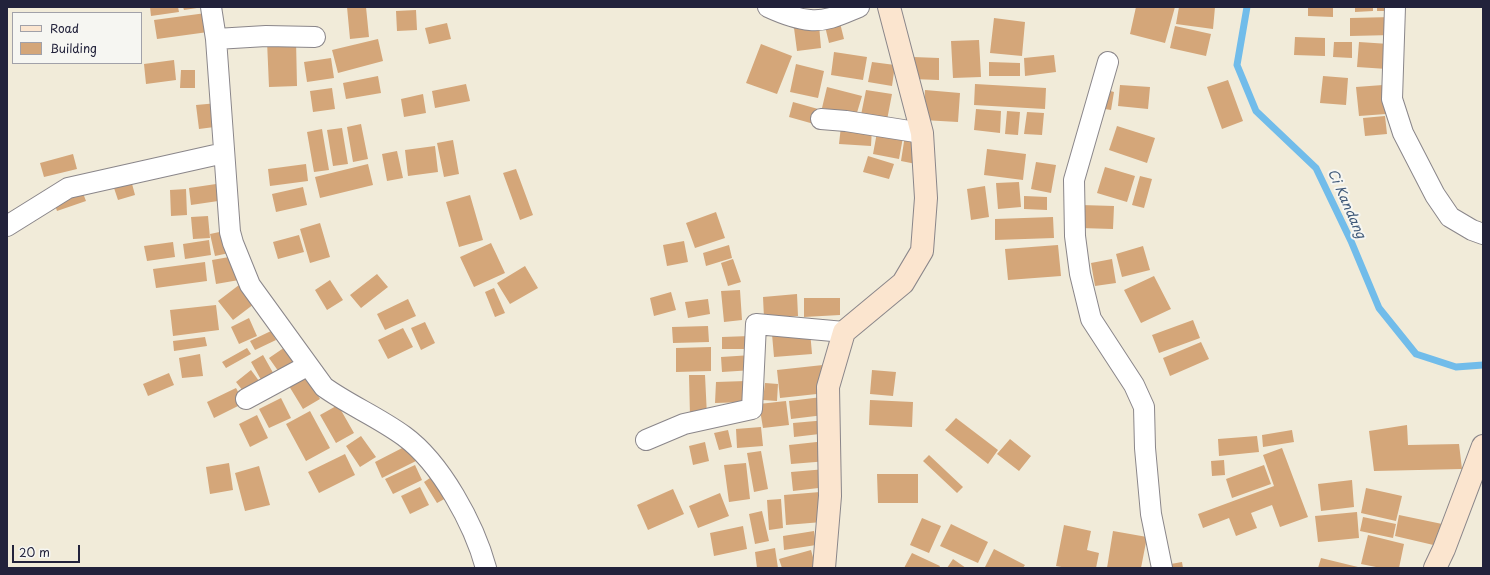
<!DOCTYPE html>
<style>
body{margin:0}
#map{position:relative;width:1490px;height:575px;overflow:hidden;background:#f1ebd9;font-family:"Playpen Sans",sans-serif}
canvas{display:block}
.frame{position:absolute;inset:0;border:8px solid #22223b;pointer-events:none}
.legend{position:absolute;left:12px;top:12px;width:130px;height:52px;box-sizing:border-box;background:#f6f6f2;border:1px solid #a1a1a9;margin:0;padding:5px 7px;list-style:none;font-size:12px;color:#22223b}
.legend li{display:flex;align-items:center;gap:8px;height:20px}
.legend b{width:20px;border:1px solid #a1a1a9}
.scale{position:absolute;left:12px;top:545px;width:68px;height:18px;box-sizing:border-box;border:2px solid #22223b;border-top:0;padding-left:5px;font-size:12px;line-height:14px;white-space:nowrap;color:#22223b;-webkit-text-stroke:3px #f6f6f2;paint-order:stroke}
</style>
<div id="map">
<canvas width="1490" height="575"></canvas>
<div class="frame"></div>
<ul class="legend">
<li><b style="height:5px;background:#fbe5cf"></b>Road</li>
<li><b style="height:11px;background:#d4a679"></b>Building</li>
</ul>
<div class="scale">20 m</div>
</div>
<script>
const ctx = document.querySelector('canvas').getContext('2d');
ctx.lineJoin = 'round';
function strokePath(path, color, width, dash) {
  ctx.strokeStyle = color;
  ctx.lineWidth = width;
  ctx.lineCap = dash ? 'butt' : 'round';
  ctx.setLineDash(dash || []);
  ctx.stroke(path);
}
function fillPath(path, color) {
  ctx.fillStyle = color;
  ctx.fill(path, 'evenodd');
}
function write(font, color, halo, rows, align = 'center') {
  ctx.font = font + ' "Playpen Sans",sans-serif';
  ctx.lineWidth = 4;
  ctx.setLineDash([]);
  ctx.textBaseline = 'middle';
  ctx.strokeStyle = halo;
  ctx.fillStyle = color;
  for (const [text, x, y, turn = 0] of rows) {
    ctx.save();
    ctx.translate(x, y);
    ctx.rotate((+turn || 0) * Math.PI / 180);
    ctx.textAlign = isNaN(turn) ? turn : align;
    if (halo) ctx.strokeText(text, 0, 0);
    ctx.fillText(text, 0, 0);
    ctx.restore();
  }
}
strokePath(new Path2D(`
 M1247 7 1237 65 1256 111 1316 168 1351 241 1379 308 1416 354 1456 367 1483 365`), '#71bcea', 7);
fillPath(new Path2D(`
 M150 7H178L179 12 151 16Z
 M183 7H197V8L184 10Z
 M347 7H366L369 37 350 39Z
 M1136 7H1175L1165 43 1130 34Z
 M1179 7H1215L1213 29 1176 24Z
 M1308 7H1333V17L1308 16Z
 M1355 7H1373V11L1355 12Z
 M1377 7H1391V11H1377Z
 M416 10 417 30 397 31 396 11Z
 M206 13 208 32 157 39 154 20Z
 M1393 17V35L1350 36V18Z
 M994 18 1025 22 1022 56 990 53Z
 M839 19 844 39 829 43 824 22Z
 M447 23 451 39 429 44 425 28Z
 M819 25 821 48 797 51 794 28Z
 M1175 26 1211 34 1206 56 1170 48Z
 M1295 37 1325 38V56L1294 55Z
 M378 39 383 61 338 73 332 50Z
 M296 40 297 86 269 87 267 41Z
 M979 40 981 77 953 78 951 41Z
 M1334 42H1352V58L1333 57Z
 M1359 42 1389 44 1387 69 1357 67Z
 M761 44 792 56 777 94 746 83Z
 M834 52 867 57 863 80 831 75Z
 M1054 55 1056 72 1025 76 1024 58Z
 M913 57 939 58V80L912 79Z
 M331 58 334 78 307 82 304 62Z
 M174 60 176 80 146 84 144 64Z
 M872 62 895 65 892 86 868 82Z
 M989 62 1020 63V76H989Z
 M796 64 824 71 818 98 790 92Z
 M181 70H195V88H180Z
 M378 76 381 93 346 99 343 83Z
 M1323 76 1348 78 1346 105 1320 103Z
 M1228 80 1243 121 1222 129 1207 87Z
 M466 84 470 101 435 108 432 91Z
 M975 84 1046 88 1045 109 974 105Z
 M1120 85 1150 87 1148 109 1118 106Z
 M1383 85 1386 114 1359 116 1356 87Z
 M827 87 862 96 856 116 822 108Z
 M332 88 335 109 313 112 310 91Z
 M1103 89 1114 92 1111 110 1099 108Z
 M866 90 892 94 887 120 861 115Z
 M925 90 960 93 958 122 923 120Z
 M423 94 426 113 404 117 401 99Z
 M793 102 818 109 814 124 789 117Z
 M218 103 222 126 199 129 196 105Z
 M976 109 1001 111 1000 133 974 130Z
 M1007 111 1020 112 1018 135 1005 134Z
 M1027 112 1044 113 1042 135 1024 134Z
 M1385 116 1387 134 1365 136 1363 118Z
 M361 124 368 159 353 162 347 127Z
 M841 126 872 128 871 146 839 144Z
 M1117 126 1155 138 1147 163 1109 150Z
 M878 127 904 132 899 159 873 154Z
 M342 128 348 164 333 166 327 130Z
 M322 129 329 170 314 172 307 132Z
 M905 135 921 138 916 164 901 161Z
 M453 140 459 174 444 177 437 143Z
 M435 146 438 172 408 176 405 150Z
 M987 149 1026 154 1023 180 984 175Z
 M397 151 403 178 387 181 382 154Z
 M73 154 77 169 44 177 40 163Z
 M868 156 894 164 889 179 863 172Z
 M1036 162 1056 165 1051 193 1031 189Z
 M306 164 308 181 270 186 268 169Z
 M368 164 373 185 320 198 315 177Z
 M1105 167 1135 176 1127 202 1097 193Z
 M516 169 533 215 520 220 503 173Z
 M1140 176 1152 179 1144 208 1132 205Z
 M131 180 135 195 118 200 113 185Z
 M1019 182 1021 207 998 209 996 183Z
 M223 183 225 200 191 205 189 188Z
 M985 186 989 217 971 220 967 189Z
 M303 187 307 205 276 212 272 194Z
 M81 188 86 201 57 211 53 199Z
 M186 189 187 215 171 216 170 190Z
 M470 195 483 240 459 247 446 202Z
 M1024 196 1047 197V210L1024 209Z
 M1081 205 1114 206 1113 229 1080 228Z
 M716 212 725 238 695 248 686 223Z
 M208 216 210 238 193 239 191 217Z
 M1053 217 1054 238 995 240V219Z
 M320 223 330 257 310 263 300 229Z
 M229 230 234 252 215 256 210 234Z
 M299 235 304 252 278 259 273 242Z
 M209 240 211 255 185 259 183 244Z
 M684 241 688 262 667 266 663 245Z
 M173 242 175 257 147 261 144 246Z
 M491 243 505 273 474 287 460 257Z
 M729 245 732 258 706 266 703 253Z
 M1058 245 1061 276 1008 280 1005 249Z
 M1143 246 1150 270 1122 277 1116 254Z
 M235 256 239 280 216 284 212 260Z
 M733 259 741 282 728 286 721 263Z
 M1112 259 1116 283 1095 286 1091 263Z
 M205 262 207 281 156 288 153 269Z
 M525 266 538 288 510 304 497 283Z
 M377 274 388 287 361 308 350 295Z
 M1154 276 1171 309 1141 323 1124 290Z
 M330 280 343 300 327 310 315 290Z
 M239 285 254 304 233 320 218 301Z
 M494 288 505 313 495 317 485 292Z
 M740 290 742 320 724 322 721 291Z
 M671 292 676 310 654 316 650 298Z
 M797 294 798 316 764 318 763 297Z
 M804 298H840V315L804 317Z
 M408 299 416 316 385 330 377 314Z
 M708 299 710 314 688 318 685 302Z
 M216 305 219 330 173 336 170 310Z
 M249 318 257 336 239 344 231 327Z
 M1193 320 1200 338 1159 353 1152 335Z
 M425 322 435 343 421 350 411 328Z
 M708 326 709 342 673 343 672 327Z
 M403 328 413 347 388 359 378 340Z
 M271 331 276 340 255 350 250 341Z
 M810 331 812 354 774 357 772 334Z
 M750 336V349H722V337Z
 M205 337 207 346 174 351 173 341Z
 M1201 342 1209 359 1170 376 1163 358Z
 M288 345 300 363 281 375 269 358Z
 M711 347V371L676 372V348Z
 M247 348 251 354 226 368 222 362Z
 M200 354 203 376 182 378 179 358Z
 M263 355 276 378 264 385 251 362Z
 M752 355 753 370 722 372 721 357Z
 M823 365 826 393 780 398 777 370Z
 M251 370 262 385 247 396 236 382Z
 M872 370 896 372 893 396 870 394Z
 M169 373 174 385 148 396 143 384Z
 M689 375H705L707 416H690Z
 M306 376 320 399 303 409 289 386Z
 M746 381V402L715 403 716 382Z
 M765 383 778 384 777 401 763 400Z
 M236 388 244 403 214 418 207 402Z
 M822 397 824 415 791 419 789 401Z
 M281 398 291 418 269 428 259 409Z
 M870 400 913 402 912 427 869 425Z
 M786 401 789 425 763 428 759 404Z
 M338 405 354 433 336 443 320 415Z
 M310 411 330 448 306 461 286 424Z
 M257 415 268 438 250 447 239 424Z
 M956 418 998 450 988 464 945 430Z
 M827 420 828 433 794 437 793 423Z
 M1407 425 1408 445 1459 444 1462 469 1374 471 1369 431Z
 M761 427 763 446 737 448 736 429Z
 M728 430 732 447 719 450 714 433Z
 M1292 430 1294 442 1263 447 1262 435Z
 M361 436 376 457 360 467 346 446Z
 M1257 436 1259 452 1219 456 1218 439Z
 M1010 439 1031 456 1019 471 997 454Z
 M826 441 828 461 791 464 789 445Z
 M705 442 709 461 693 465 689 446Z
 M408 445 416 461 382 478 375 462Z
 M1282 448 1308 517 1280 527 1272 505 1251 513 1257 528 1236 536 1229 518 1203 528 1198 514 1274 486 1263 455Z
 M761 451 768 489 754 492 747 453Z
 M345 454 355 475 319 493 308 472Z
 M929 455 963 487 957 493 923 461Z
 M1224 460 1225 475 1212 476 1211 461Z
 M229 463 233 490 210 494 206 467Z
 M746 463 750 499 729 502 724 465Z
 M415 465 422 480 393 494 385 479Z
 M1264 465 1271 484 1232 498 1226 479Z
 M259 466 270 505 245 511 235 473Z
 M826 469 827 487 793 491 791 472Z
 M436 474 450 496 437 503 424 482Z
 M877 474H918V503H878Z
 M1352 480 1354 507 1321 511 1318 484Z
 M420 487 429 505 410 514 401 496Z
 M1366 488 1402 496 1396 521 1361 513Z
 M673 489 684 514 648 530 637 505Z
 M820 492 822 522 786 525 784 495Z
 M720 493 729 516 698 528 689 506Z
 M781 499 783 528 769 530 767 500Z
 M762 511 769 541 755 544 749 514Z
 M1357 512 1359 538 1318 542 1315 516Z
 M1399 515 1447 525 1442 547 1395 536Z
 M1363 517 1396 524 1393 538 1360 531Z
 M922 518 941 526 929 553 910 545Z
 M951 524 988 542 978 563 940 546Z
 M1064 525 1091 531 1087 550 1099 553 1096 568H1067L1056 566Z
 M743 526 747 549 714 556 710 533Z
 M814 531 816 545 784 550 783 536Z
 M1113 531 1147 537 1141 568H1107Z
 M1368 535 1404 544 1399 568H1381L1361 564Z
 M775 548 778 568H757L755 552Z
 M994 549 1025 565 1023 568H987L985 567Z
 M811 550 816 568H782L779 559Z
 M912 553 940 566 939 568H904Z
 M1321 558 1358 567V568H1318Z
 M953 559 966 568H947Z
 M1182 562 1183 568H1165V565Z`), '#d4a679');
const street = new Path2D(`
 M211 7 216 39 230 232 233 243 250 285 324 387C349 405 378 417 404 436 441 463 474 524 486 568
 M768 7C781 13 796 19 810 20 827 22 844 13 859 7
 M1395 7 1392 99 1403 133 1435 195 1450 217 1472 230 1483 234
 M216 39 266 36 315 37
 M1108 62 1074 180 1075 236 1080 274 1091 319 1134 385 1144 407 1145 448 1151 514 1162 568
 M821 119 846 121 922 133
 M7 226 68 188 224 153
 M246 399 307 366
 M646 440 684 424 752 409 756 324 844 332`);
const secondary = new Path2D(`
 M824 568 830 496 828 387 844 332 903 283 922 251 926 198 922 133 889 7
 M1435 568 1444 549 1483 446`);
strokePath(street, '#8a868a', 22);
strokePath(secondary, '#8a868a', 24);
strokePath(street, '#fff', 20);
strokePath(secondary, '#fbe5cf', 22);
write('italic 13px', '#3e5878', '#f6f6f2', [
 ["Ci Kandang",1346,204,66]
]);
</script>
